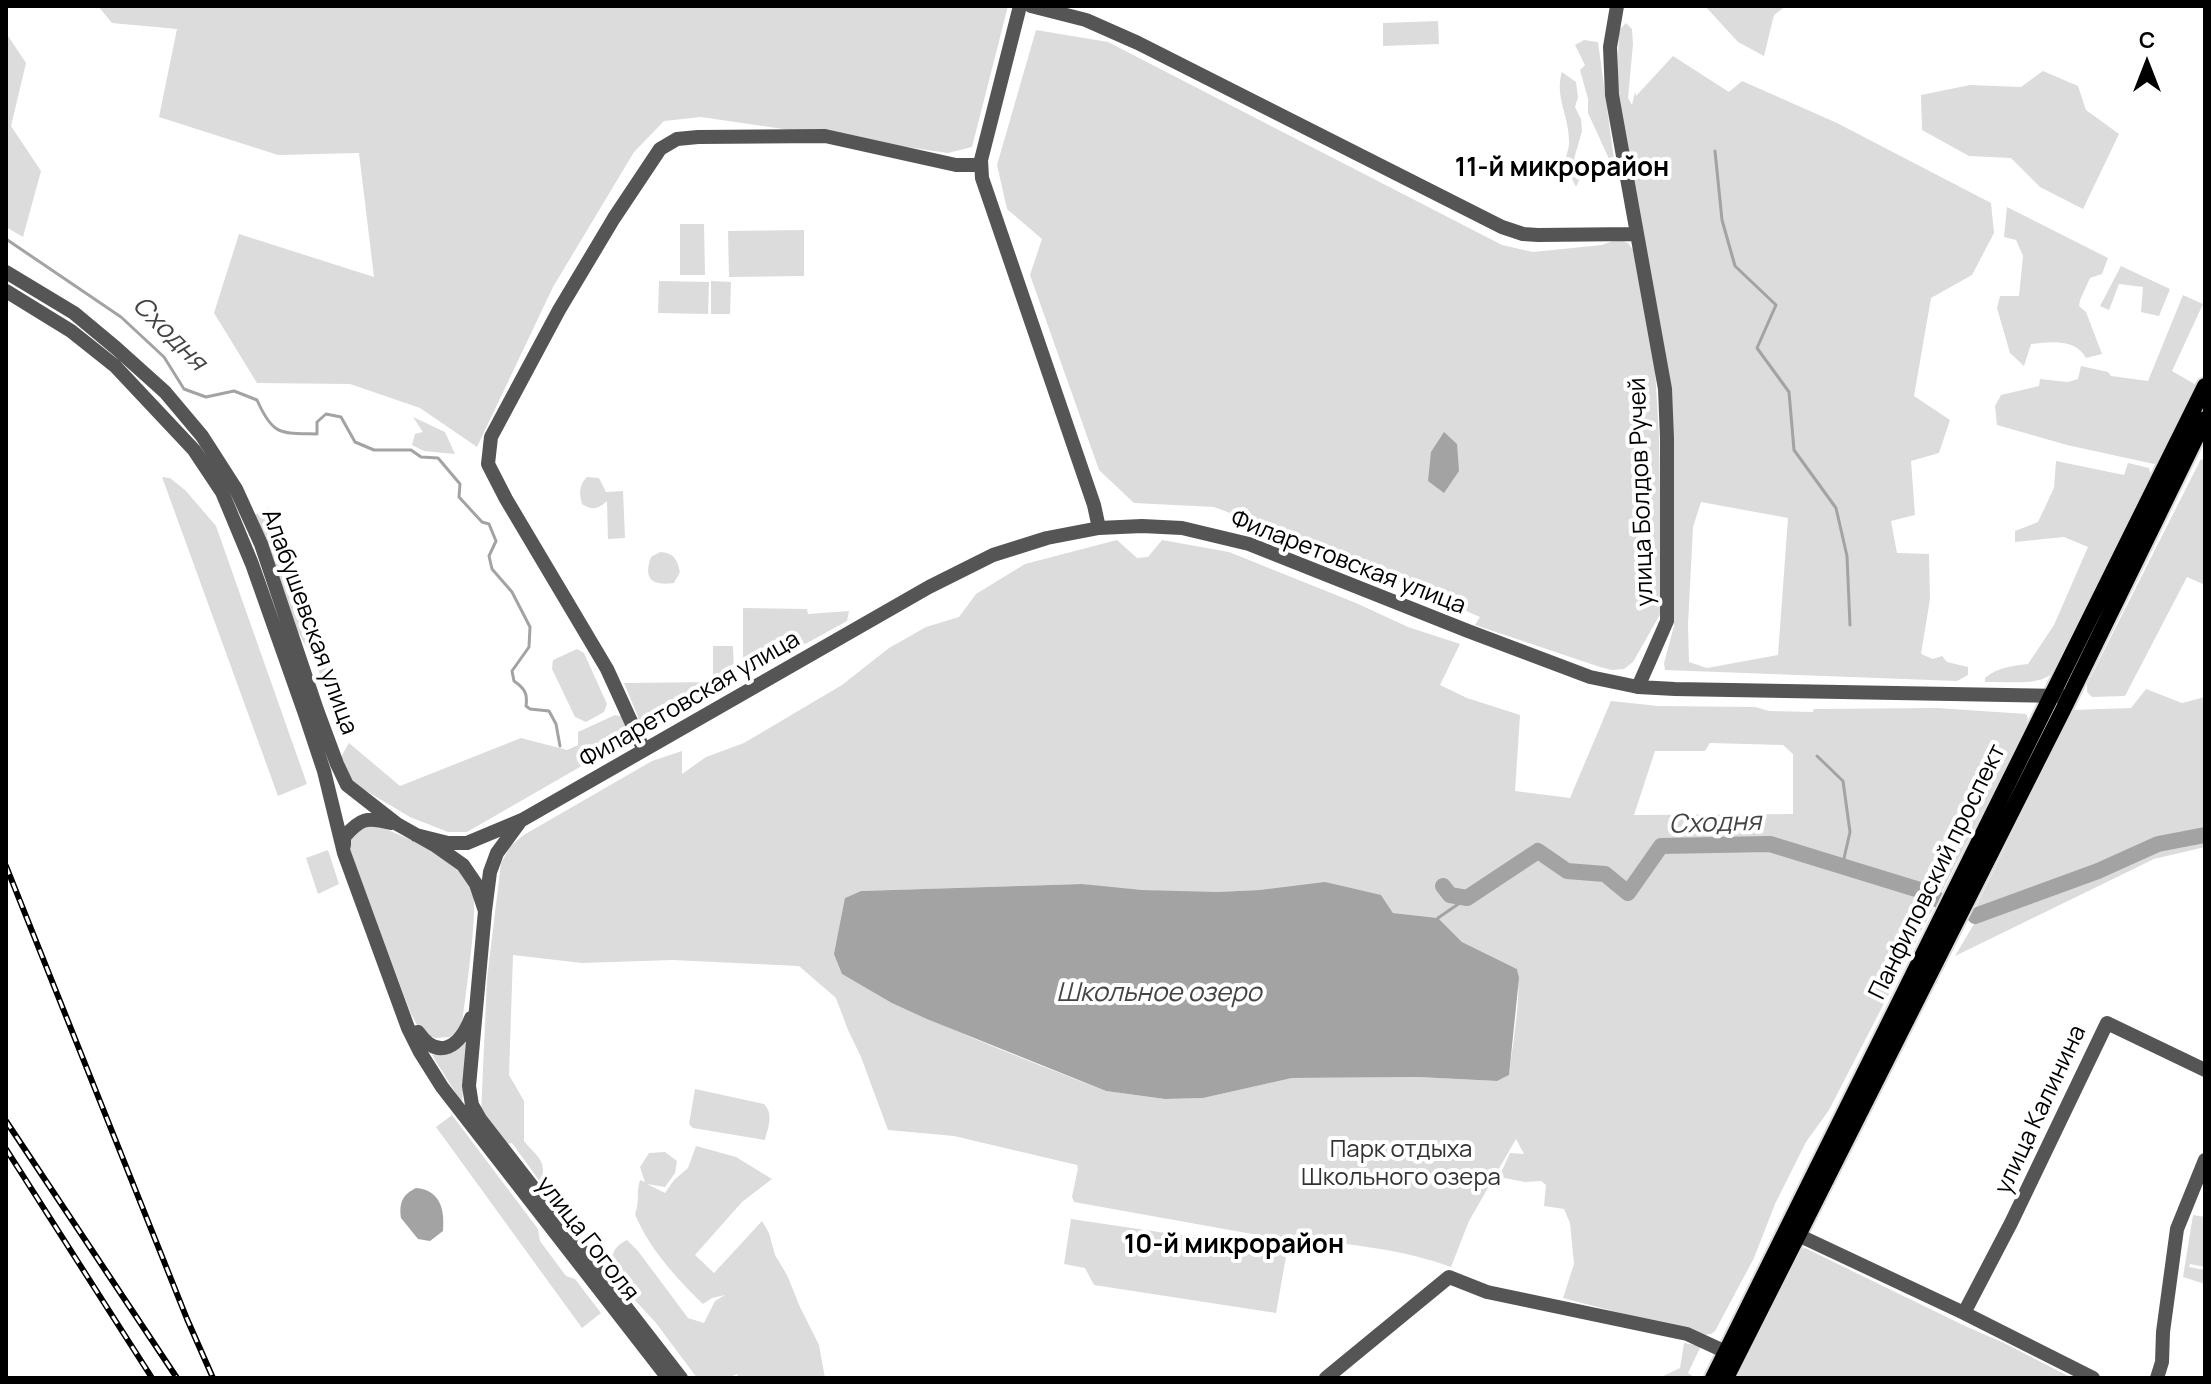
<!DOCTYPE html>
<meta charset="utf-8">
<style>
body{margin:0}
#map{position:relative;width:2211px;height:1384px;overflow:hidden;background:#fff;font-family:Manrope,sans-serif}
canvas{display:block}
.frame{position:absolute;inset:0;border:8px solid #000;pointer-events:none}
.north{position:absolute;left:2107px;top:24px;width:80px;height:80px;-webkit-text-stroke:6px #fff;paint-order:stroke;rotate:0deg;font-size:22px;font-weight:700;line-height:32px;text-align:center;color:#000}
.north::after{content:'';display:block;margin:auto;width:28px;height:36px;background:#000;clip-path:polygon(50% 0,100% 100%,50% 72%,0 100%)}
</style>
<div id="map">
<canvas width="2211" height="1384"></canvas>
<div class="frame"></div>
<div class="north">С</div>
</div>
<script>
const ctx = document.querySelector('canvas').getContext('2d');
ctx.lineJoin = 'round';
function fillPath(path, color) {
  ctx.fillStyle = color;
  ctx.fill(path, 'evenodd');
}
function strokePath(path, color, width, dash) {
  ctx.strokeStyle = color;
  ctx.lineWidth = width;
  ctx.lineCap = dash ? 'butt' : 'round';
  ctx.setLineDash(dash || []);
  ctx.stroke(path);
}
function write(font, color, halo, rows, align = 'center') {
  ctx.font = font + ' Manrope,sans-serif';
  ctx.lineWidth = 8;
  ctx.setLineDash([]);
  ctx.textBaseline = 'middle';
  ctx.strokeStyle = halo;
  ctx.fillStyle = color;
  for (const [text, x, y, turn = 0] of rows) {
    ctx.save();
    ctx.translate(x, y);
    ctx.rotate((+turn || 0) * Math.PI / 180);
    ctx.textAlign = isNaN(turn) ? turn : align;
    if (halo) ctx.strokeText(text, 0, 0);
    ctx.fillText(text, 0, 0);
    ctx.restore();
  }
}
fillPath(new Path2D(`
 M98 6H1008L972 147 948 153 701 117 664 121 634 152 553 287 477 447 420 408 350 384 257 383 214 313 239 234 374 277 359 153 278 155 159 117 177 29 112 23Z
 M1705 6H1786L1774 15 1764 56 1738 42Z
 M1438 21 1439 44 1383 46V23Z
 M1626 23 1632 29 1633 44 1628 98 1632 105 1635 92 1636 96 1673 56 1729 92 1742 81 1837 123 1991 203 1994 233 1972 275 1931 298 1914 396 1950 420 1939 453 1911 461 1915 515 1891 521 1897 553 1929 554 1930 599 1921 654 1933 659 1942 656 1947 662 1968 667V675L1957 681 1665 670 1664 663 1674 626 1672 437 1617 85 1619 30ZM1701 502 1788 518 1778 655 1707 668 1689 662 1688 625 1693 527Z
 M1036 30 1108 42 1502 245 1533 252 1602 245 1618 239 1628 243 1633 250 1655 368 1659 436 1662 611 1633 662 1624 669 1612 670 1600 667 1475 625 1480 617 1306 541 1214 507 1134 503 1099 470 1030 275 1042 239 1007 209 997 165Z
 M6 33 26 63 11 126 41 171 23 237 6 227Z
 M1584 40 1598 42 1616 174 1588 113V99L1580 70 1585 65 1575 45Z
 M2043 71 2078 86 2086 110 2119 134 2083 209 2040 187 2011 158 1969 156 1922 130 1921 95 1970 85 2021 87Z
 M1562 72 1576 82 1578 97 1575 107 1581 119 1582 131 1574 159 1581 176 1576 187C1573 180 1567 171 1566 163 1565 156 1569 150 1569 143 1570 118 1554 96 1562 72Z
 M2007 207 2108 258 2102 274 2090 278 2080 300 2079 306 2086 312 2102 354 2086 358C2075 338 2051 342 2031 344L2024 366 2010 353 1997 308 2000 296H2019L2023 256 2016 240 2004 237Z
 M680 224H704L705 275H680Z
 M804 230V276L729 277 728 231Z
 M2121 266 2170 289 2159 316 2141 312 2143 287 2119 284 2109 310 2100 306Z
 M659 281 709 282 708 314 658 313Z
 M711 281 731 282 730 314H711Z
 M2183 295 2203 304 2172 371 2198 386 2163 459 2154 464 2067 445 1997 425 1995 406 2001 395 2039 386 2040 379 2068 382 2078 379 2081 366 2108 372 2111 376 2148 381Z
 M413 417 445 432 455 454 424 451 412 445 415 434 423 432Z
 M2201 459 2205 461V530C2202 542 2205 570 2205 585L2187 577 2125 696 2092 697 2087 692V684Z
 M2056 461 2124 475 2128 463 2149 468 2152 479 2054 672C2039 687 2006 681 1985 682V678C1998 667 2012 666 2028 664L2054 625 2088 547 2064 537 2015 542V531L2038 522 2054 488Z
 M162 477 170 478 186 491 216 526 307 784 278 796Z
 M587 477 599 478 606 492 623 491 625 538 608 539 607 501C598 509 593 511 582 504 579 493 579 485 587 477Z
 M269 508 327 668 343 700 332 703 314 660 297 630 255 515Z
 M1117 540 1137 558 1148 557 1162 540 1229 552 1356 603 1408 627 1460 644 1440 685 1467 698 1520 715 1515 791 1570 798 1611 701 1658 706 1755 707 1769 711 1813 712 1814 709 1937 708 2026 714 2028 718 2025 730 1829 1110 1806 1142 1775 1204 1754 1258 1715 1331 1711 1334 1704 1335 1563 1298 1574 1264 1570 1223 1564 1209 1544 1206 1546 1185 1541 1181 1525 1182 1499 1177 1510 1153 1524 1154 1516 1139 1469 1221 1451 1267C1402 1249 1349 1244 1298 1239L1291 1241 1074 1202 1072 1197 1078 1168 1077 1165 954 1136 888 1130 861 1057 848 1030 836 998 799 966 672 960 582 963 513 955 509 1075 524 1101V1141C536 1156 548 1160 541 1183L512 1143 502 1145 481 1114 487 979 501 863 510 847 522 836 652 761 682 751V774L706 757 744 743 842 685 889 648 926 627 959 617 976 594 1025 564ZM1710 743 1783 745 1793 754V814L1634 815 1655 751H1705ZM1082 884 1113 888 1175 892H1216L1260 890 1381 895 1393 913 1438 918 1462 942 1517 969C1522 995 1512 1048 1509 1075L1496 1081 1418 1077 1292 1078 1203 1098 1165 1099 1106 1091C1016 1056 926 1022 842 974L845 898 861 891Z
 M660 552C674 553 677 559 680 572L674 583C652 586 643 579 651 557Z
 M743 608 807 609 808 614 849 611 847 621 749 675 743 669Z
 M713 646H733C733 656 735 670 732 678 726 693 665 720 649 728L641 724 624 683 713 682Z
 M577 649 584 653 607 704 604 712 586 722 575 717 552 669 553 660Z
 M2146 689 2182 703 2205 697V847L2154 859 1955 956 1984 907 1979 913 1973 912 2073 710 2131 708Z
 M615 715 625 717 632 737 467 832H448L410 817 351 782 341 757 349 743 400 786 521 738 567 750 578 745V732Z
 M376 825C405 838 459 855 472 888 479 907 466 992 463 1017L460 1029 450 1037 435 1038 421 1032 411 1014 349 848C352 829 359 828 376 825Z
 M328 850 339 884 318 894 306 858Z
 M467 1041 462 1103 432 1055 454 1049Z
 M695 1089 764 1104C774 1114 768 1127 765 1140L693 1128 689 1124Z
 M452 1115 538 1229 540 1241 566 1276 575 1279 601 1313 582 1328 436 1127Z
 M696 1146 736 1157 772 1179 742 1202 695 1255 714 1273 762 1221 769 1233 775 1255 787 1275 800 1307 819 1345 825 1378H739L737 1374 728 1378H697L656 1323 620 1284 610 1269C612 1254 613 1247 627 1240L638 1251 688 1318 704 1323 715 1301 725 1295 712 1298 703 1304C677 1279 648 1247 635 1214 640 1202 636 1192 640 1180L645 1182 640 1167 649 1153 665 1152 677 1161 675 1173 665 1187 647 1184 665 1193 674 1180 688 1168Z
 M2193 1215 2205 1217V1267L2190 1264 2189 1267 2205 1270V1284L2183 1277Z
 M1071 1219 1287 1251 1276 1313 1094 1285 1085 1268 1064 1264Z
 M1805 1248 1965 1326 2004 1343 2072 1378H1735L1794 1254 1797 1250Z
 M1684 1343 1701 1346 1688 1373 1696 1378H1659L1680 1368Z`), '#dcdcdc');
fillPath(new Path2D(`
 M1444 432 1457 444 1459 471 1444 493 1428 481 1431 452Z
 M1325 882 1381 895 1393 913 1438 918 1462 942 1517 969 1519 978 1509 1075 1497 1081 1418 1077 1292 1078 1203 1098 1165 1099 1106 1091 927 1019 892 1003 842 974 834 954 845 898 861 891 1082 884 1142 890 1216 892 1260 890Z
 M416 1188C440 1190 445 1209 443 1231L430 1241 418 1239 401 1218C399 1203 402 1195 416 1188Z`), '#a3a3a3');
strokePath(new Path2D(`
 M1715 151 1722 220 1735 266 1776 305 1757 348 1789 392 1794 450 1836 508 1847 556 1850 625
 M6 239 121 317 164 357 184 389 206 397 234 391 257 400C273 436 280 433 317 434V422L326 414 341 417 355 442 374 450H411L421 457 438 458 460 484 459 497 482 522 489 524 496 541 489 556 492 569 512 592 530 627 529 647 512 671 514 681C524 688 528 693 526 706L530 709 549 711 556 724 560 746
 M1817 756 1843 781 1850 832 1842 867
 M1438 918 1467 898`), '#a3a3a3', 3);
strokePath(new Path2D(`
 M1443 886 1450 895 1467 898 1538 851 1567 871 1605 874 1628 893 1661 846 1770 844 1926 892 1940 901
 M1975 916 2098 871 2158 844 2205 835`), '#a3a3a3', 16);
const major = new Path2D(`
 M1713 1378 2205 386
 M1726 1378 2062 712 2205 419`);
strokePath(major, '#dbdbdb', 20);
strokePath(new Path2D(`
 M1020 6 981 160 982 178 1094 505 1099 528
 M1031 6 1086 20 1138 43 1502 227 1523 234 1538 235 1635 234
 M1617 6 1610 47 1612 95 1665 389 1667 438V621L1638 687
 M6 272 74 313 116 348 165 392 202 436 236 489 261 544 317 710 337 764 347 785 397 824 436 846 463 865 476 884 485 911
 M6 291 71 331 115 366 194 450 222 492 252 564 305 714 324 771 344 853 408 1028 420 1052 442 1087 668 1378
 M644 750 607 669 506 499 488 464 491 437 559 310 614 218 660 149 677 139 698 137 825 136 956 165H981
 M519 823 497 853 490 872 485 911 469 1086 472 1105 480 1119 681 1378
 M416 835 448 843H467L522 820 929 587 993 555 1047 538 1099 528 1142 526 1182 528 1249 544 1468 631 1590 677 1638 687 1675 689 2061 696
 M344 845V837C361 818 366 817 391 823
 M418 1032C439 1062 460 1046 471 1018
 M1798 1235 1964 1313 2093 1378
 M1964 1313 2011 1223 2107 1023 2205 1070
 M1326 1378 1449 1277 1487 1292 1687 1334 1726 1352
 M2157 1378 2162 1362 2163 1332 2177 1229 2205 1160`), '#555', 14);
strokePath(major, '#000', 16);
const rail = new Path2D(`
 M6 866 187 1319 213 1378
 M6 1121 177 1378
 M6 1149 152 1378`);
strokePath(rail, '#000', 6);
strokePath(rail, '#fff', 3, [9]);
write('24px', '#000', '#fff', [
 ["улица Болдов Ручей",1642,492,-92],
 ["Филаретовская улица",1348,563,21],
 ["Алабушевская улица",309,622,70],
 ["Филаретовская улица",690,700,-30],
 ["Панфиловский проспект",1938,872,-64],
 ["улица Калинина",2041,1110,-65],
 ["улица Гоголя",587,1239,52]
]);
write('24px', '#333', '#fff', [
 ["Парк отдыха",1401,1150],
 ["Школьного озера",1401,1178]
]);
write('bold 26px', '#000', '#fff', [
 ["11-й микрорайон",1562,169],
 ["10-й микрорайон",1234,1246]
]);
write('italic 26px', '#444', '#fff', [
 ["Сходня",169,334,45],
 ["Сходня",1715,824,-2],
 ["Школьное озеро",1159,994]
]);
</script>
